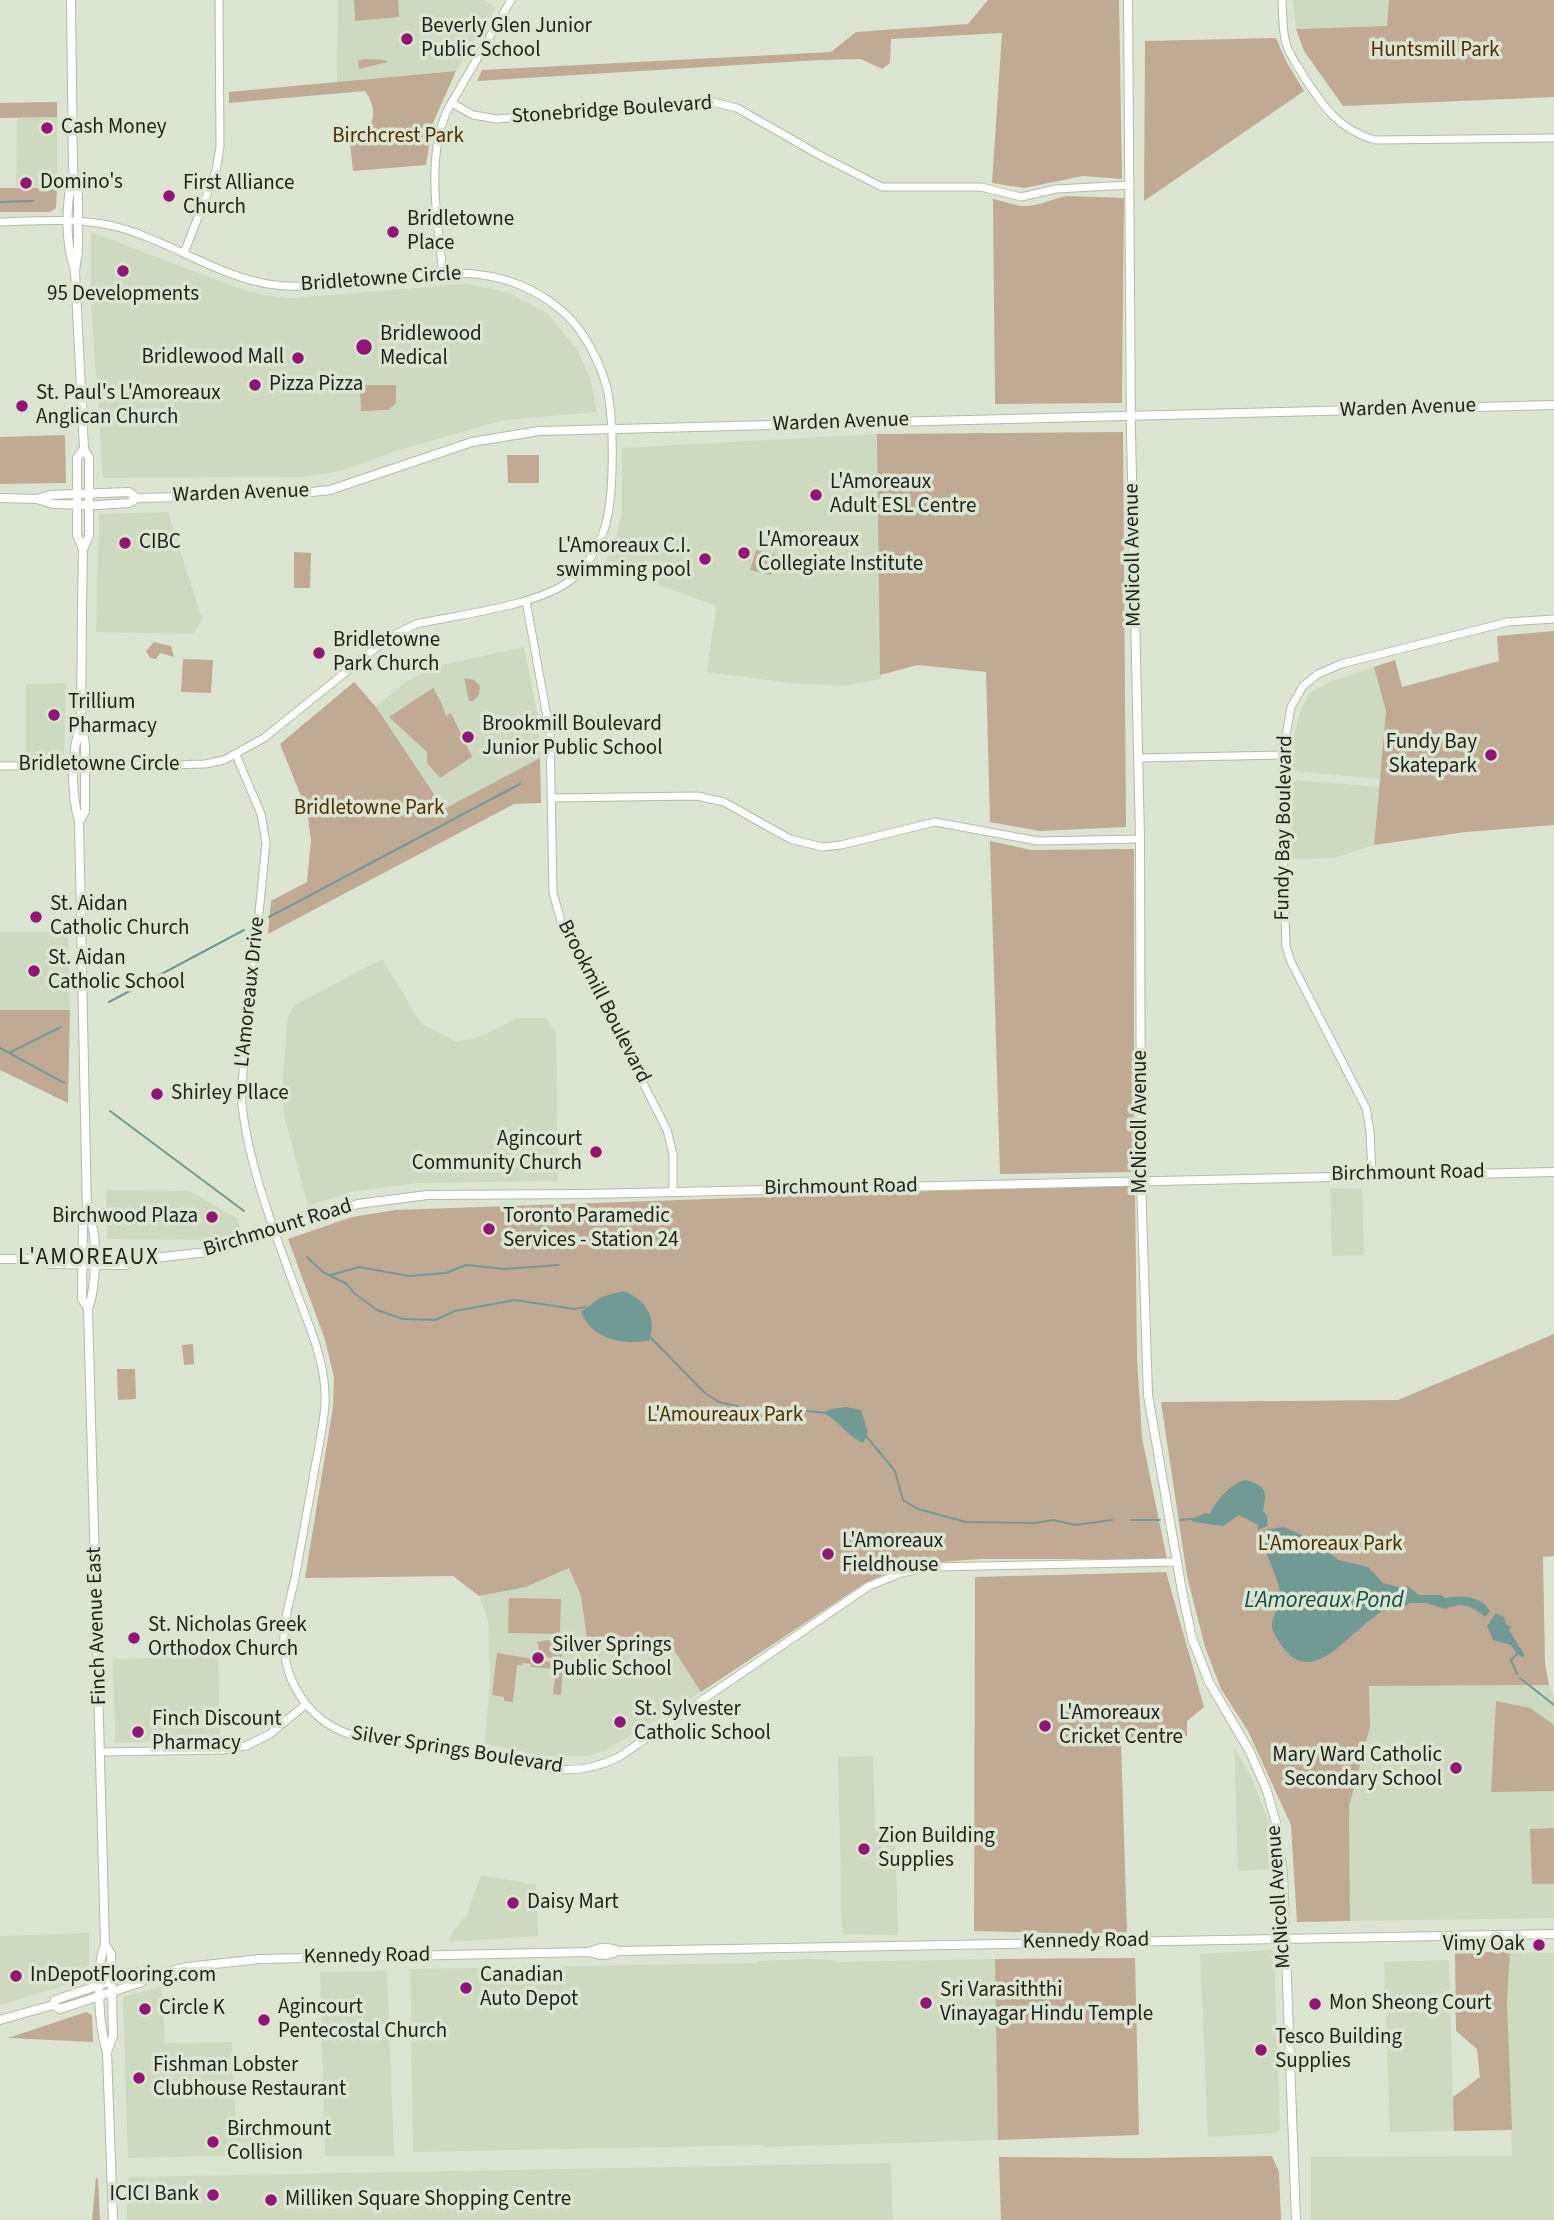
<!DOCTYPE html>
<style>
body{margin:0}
canvas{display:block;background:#dce5d1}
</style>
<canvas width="1554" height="2220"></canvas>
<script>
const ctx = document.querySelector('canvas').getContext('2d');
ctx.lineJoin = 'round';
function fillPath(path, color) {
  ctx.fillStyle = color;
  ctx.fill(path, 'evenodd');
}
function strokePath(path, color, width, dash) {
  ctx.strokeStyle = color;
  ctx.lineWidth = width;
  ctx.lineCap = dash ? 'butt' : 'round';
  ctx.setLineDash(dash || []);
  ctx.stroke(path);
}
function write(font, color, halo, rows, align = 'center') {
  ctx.font = font + ' "Source Sans 3",sans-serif';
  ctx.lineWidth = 7;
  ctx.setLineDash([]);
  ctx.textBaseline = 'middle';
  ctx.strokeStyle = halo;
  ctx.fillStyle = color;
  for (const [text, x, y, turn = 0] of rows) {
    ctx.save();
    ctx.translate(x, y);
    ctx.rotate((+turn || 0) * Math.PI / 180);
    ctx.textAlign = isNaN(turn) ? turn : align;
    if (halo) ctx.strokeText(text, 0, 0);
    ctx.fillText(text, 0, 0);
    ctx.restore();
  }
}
fillPath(new Path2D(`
 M338 0H484L496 8 456 71 337 82Z
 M1293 0H1389L1387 26 1296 29Z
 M57 117V188L16 187 17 118Z
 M91 232 246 291 268 296 292 298 466 284 507 292 548 314 576 348 590 377 597 412 503 420 393 452 341 471 305 477 103 478 91 302Z
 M877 434 881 679 844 686 790 683 707 672 716 606 604 565 615 541 622 512V448Z
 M168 512 202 619 194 634 96 632 99 514Z
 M524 647 538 717 540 758 444 810 376 707 407 681 438 666Z
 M1374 667 1386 711 1380 779 1292 771 1294 734 1301 709 1310 693 1328 683Z
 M66 683 64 755H26V684Z
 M1293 780 1379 787 1374 845 1334 858 1291 859Z
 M0 932H68L70 1010H0Z
 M382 959 422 1024 457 1042 482 1036 517 1018H546L556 1033 558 1181 418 1183 351 1192 308 1206 284 1115 282 1088 288 1015 295 1005Z
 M1330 1188 1362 1189 1364 1255 1332 1256Z
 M106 1190 190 1191 238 1219 242 1234 216 1240 107 1239Z
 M569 1568 581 1596 587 1639 666 1638 701 1692 606 1751 587 1756H543L485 1744 490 1677 488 1620 479 1596 526 1587Z
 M218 1656 220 1740 115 1743 113 1659Z
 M1549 1685 1554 1695V1918L1350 1921 1349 1806 1370 1727 1369 1686Z
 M1234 1748 1251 1776 1269 1823 1272 1869 1238 1871Z
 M873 1756 875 1831H895L898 1935 842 1934 838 1757Z
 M481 1875 536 1885 538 1936 450 1942 449 1937 467 1914Z
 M89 1933V1978L0 2005V1936Z
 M1274 1950 1280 2130 1277 2133 1208 2137 1200 1954Z
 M1510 1952 1554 1953V2220H1311V2157L1512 2156 1507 2002Z
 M809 1959 835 1960V1962L995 1959 998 2140 764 2147 763 2145 413 2152 410 1969 758 1963 759 1961Z
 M1449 1960 1454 2131 1390 2132 1384 1962Z
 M387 1971 394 2156H325L320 1972Z
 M162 1986 165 2043 232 2042 236 2126 262 2127 264 2155 128 2158 123 1997Z
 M891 2163 893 2220H127V2185L129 2177Z`), '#cedac0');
fillPath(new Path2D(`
 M354 0H398L399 17 355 21Z
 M988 0H1119L1122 179 1083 176 1024 188 992 183 1002 33 891 39 890 63 882 69 861 59 820 60 477 81 482 70 831 52 856 32 968 24Z
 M1389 0H1554V97L1343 106 1304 51 1296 29 1387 26Z
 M1276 38 1286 61 1304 91 1144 201 1145 41Z
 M364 59 384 60 388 62 359 69 358 61Z
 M456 71 432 125 426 165 353 171 350 141 365 134C376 118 376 108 365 91L229 103V92Z
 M57 102V117L0 118V103Z
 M0 188H57L56 208 50 212H0Z
 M1068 196 1124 198 1122 403 995 404 993 199C1003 201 1013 205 1022 206 1038 207 1053 198 1068 196Z
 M364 385H396V403L388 410 361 411 360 388Z
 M1123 432 1126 827 1040 831 990 822 986 672 918 665 880 675 877 434Z
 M65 435 66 483 0 484V437Z
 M507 455H539V483H508Z
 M756 550 776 555 771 575 750 570Z
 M294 552 311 553 310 588H294Z
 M1554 631V825L1466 832 1374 845 1386 711 1374 667 1395 660 1402 687 1499 661 1497 636Z
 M154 642 171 646 174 657 160 653 156 659 150 658 146 651Z
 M183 659 213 660 211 693 181 692Z
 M464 678 474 680 480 686 479 695 473 701H469Z
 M354 682 376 707 444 809 540 758 541 803 514 804 268 934 271 901 307 882 311 840 307 811 280 744Z
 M433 688 442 704 446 716 451 713 472 757 440 778 427 763V752L389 717Z
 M990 841 1031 850 1134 849V1172L1000 1174Z
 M0 1010H70L68 1103 0 1070Z
 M1135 1184 1137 1359 1142 1438 1167 1559H980L903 1565 862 1585 701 1692 666 1638 587 1639 581 1596 569 1568 526 1587 479 1596 453 1576 305 1578 333 1407 334 1377 325 1340 288 1239 352 1217 395 1210Z
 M1554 1334V1556L1543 1557 1545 1664 1549 1685 1369 1686 1370 1727 1349 1806 1350 1921 1297 1922 1291 1825 1248 1731 1221 1689 1205 1647 1187 1576 1161 1402 1398 1400Z
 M193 1344 194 1364 184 1365 182 1345Z
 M117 1369H135L136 1399 118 1400Z
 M1166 1572 1204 1707 1187 1721V1736L1121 1741 1127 1932 1101 1934 974 1931 975 1577Z
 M509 1598 561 1599 560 1634 508 1633Z
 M549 1640 562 1641V1657C555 1663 547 1656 540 1653L537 1642Z
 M497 1653 563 1664 561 1695 553 1694 556 1669 531 1667V1664L523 1663 522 1665H517L513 1702 504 1701V1697L492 1695Z
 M1496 1701 1530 1708 1554 1725V1791L1491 1792Z
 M1554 1828V1884H1532L1530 1829Z
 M1455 1952H1510L1507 2002 1512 2130 1454 2131 1453 2097 1480 2077 1477 2049 1456 2031Z
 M1135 1958 1139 2135 998 2140 995 1959Z
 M86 2012 92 2015 93 2042 8 2038Z
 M1272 2156 1279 2172 1281 2220H1001L999 2157 1140 2158Z
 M96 2178 98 2179 100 2220H92Z`), '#c0aa93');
fillPath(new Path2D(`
 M623 1291C645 1299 658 1317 649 1341 621 1345 592 1339 581 1312L601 1297Z
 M846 1407 861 1410 868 1432 863 1443C848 1437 840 1422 824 1413L831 1409Z
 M1246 1480C1267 1486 1267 1492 1263 1511L1268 1517 1267 1522 1268 1526 1258 1530V1525L1239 1515 1223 1526 1193 1522 1191 1519 1205 1513 1210 1514C1216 1501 1230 1483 1246 1480Z
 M1284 1527 1312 1540 1339 1560 1368 1567 1383 1583 1398 1587 1408 1586 1419 1595H1441L1445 1598C1462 1595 1480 1595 1490 1611L1485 1617C1472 1605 1460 1602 1446 1609L1426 1603H1410L1406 1606 1401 1605C1395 1611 1394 1607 1386 1610 1378 1612 1364 1625 1356 1632 1336 1649 1309 1679 1285 1650 1280 1644 1273 1634 1272 1626 1272 1612 1285 1605 1278 1584 1273 1567 1265 1550 1258 1534L1270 1529Z
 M1496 1613 1504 1617 1506 1624 1511 1627 1509 1630 1525 1656 1522 1657 1517 1654 1511 1645 1493 1640 1487 1626Z`), '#729a94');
strokePath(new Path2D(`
 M0 202 33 201
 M269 917 520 784
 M109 1002 244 930
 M0 1048 64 1083
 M11 1052 61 1027
 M110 1111 244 1211
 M307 1257 323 1272 347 1284 354 1293 377 1310 403 1319 435 1320 455 1311 515 1300 574 1309 585 1307
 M331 1275 359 1267 409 1276 446 1273 466 1265 505 1269 558 1265
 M650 1337 706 1394 719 1402 758 1411 775 1408 827 1413
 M866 1436 895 1471 903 1500 918 1509 966 1522 1035 1523 1053 1520 1075 1525 1112 1520
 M1131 1520H1160
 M1180 1520 1191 1519
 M1517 1674 1511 1660 1517 1654
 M1520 1678 1554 1705`), '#729a94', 2);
const tertiary = new Path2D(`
 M1282 0C1283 14 1282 29 1286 43 1289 55 1298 66 1304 77 1323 106 1339 130 1375 140L1554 138
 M452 103 473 115 497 119 708 101 737 108 821 156 882 187H981L1021 197 1056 189 1130 185
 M0 222C40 221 82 217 121 228 174 243 220 278 275 285 352 294 449 253 522 286 545 296 569 313 583 335 593 350 602 370 607 388 614 422 615 498 604 530 597 549 585 570 568 582 535 606 457 615 416 624L388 638 264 738 224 760 205 764 163 765 0 766
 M184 253 216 171 220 147 219 0
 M443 274C438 223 425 157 448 109L511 0
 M526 601 550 733 553 893 562 924 667 1130 673 1154V1191
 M236 755 261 814 266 843 241 1093C245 1156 273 1228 295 1288 309 1326 327 1363 325 1405 323 1430 317 1454 313 1479 307 1512 301 1545 295 1578 291 1597 284 1617 284 1636 282 1684 313 1727 360 1737 399 1742 439 1747 478 1754 530 1763 566 1783 619 1757L869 1586 901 1573 932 1567 1177 1562
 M1138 758 1283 755
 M551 798 697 796 724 802 790 839 822 847 841 845 935 822 1038 841 1140 839
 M1372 1176 1370 1131 1366 1108 1291 962 1286 947 1281 791 1284 747 1291 707 1303 686 1318 674 1341 664 1508 622 1554 619
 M101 1752 222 1750 246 1746 270 1734 305 1705`);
const secondary = new Path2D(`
 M71 0 73 170 78 196V250L75 271 84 449 89 457V536L83 549 82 609 81 724 85 744V811L79 822
 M1128 0 1131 432 1140 839 1141 1181 1148 1395 1182 1591 1192 1638 1209 1682 1250 1752 1267 1791 1276 1823 1283 1875 1296 2220
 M72 177C66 208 65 239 74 268
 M0 498 37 499 53 504 98 505 129 503 137 498 282 495 330 490 472 442 539 431 1554 405
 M37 499 50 495 129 492 137 498
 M83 549 77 535V458L84 449
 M80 727C71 755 71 793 79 822L87 1214 83 1221 82 1299 88 1308
 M87 1214C99 1228 96 1292 88 1308L105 1945C95 1967 99 2028 107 2052L113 2220
 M0 1259H44L50 1264 125 1265 136 1260 208 1252 358 1204 427 1195 589 1194 1554 1172
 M44 1259 52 1254 103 1255H126L136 1260
 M105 1945 111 1954 112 1993 113 2036 107 2052
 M589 1952C601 1956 607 1956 618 1951L1554 1934
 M53 2005 60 2009 142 1982 145 1977 187 1967 260 1959 589 1952C601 1947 607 1946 618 1951
 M0 2020 53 2005 55 2000 138 1972 145 1977`);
strokePath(tertiary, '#b2bba8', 9);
strokePath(secondary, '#b2bba8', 10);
strokePath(tertiary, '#fff', 7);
strokePath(secondary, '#fff', 8);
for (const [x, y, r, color] of [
 [407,39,7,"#8f1675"],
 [47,128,7,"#8f1675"],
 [26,183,7,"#8f1675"],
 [169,196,7,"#8f1675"],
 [393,232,7,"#8f1675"],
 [123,271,7,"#8f1675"],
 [364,347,9,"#8f1675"],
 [298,358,7,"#8f1675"],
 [255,385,7,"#8f1675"],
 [22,406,7,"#8f1675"],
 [816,495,7,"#8f1675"],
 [125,543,7,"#8f1675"],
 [744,553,7,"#8f1675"],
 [705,559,7,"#8f1675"],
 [319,653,7,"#8f1675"],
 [54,715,7,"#8f1675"],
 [468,737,7,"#8f1675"],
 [1491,755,7,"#8f1675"],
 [36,917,7,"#8f1675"],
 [34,971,7,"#8f1675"],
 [157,1094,7,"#8f1675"],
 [596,1152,7,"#8f1675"],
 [212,1217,7,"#8f1675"],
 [489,1229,7,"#8f1675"],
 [828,1554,7,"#8f1675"],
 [134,1638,7,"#8f1675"],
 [538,1658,7,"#8f1675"],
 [620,1722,7,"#8f1675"],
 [1045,1726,7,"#8f1675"],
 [138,1732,7,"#8f1675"],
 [1456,1768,7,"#8f1675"],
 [864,1849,7,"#8f1675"],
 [513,1903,7,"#8f1675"],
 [1539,1945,7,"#8f1675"],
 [16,1976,7,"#8f1675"],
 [466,1988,7,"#8f1675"],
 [926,2003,7,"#8f1675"],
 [1315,2004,7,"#8f1675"],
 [145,2009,7,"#8f1675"],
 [264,2020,7,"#8f1675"],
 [1261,2050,7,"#8f1675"],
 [139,2078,7,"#8f1675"],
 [213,2142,7,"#8f1675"],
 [213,2195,7,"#8f1675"],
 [271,2200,7,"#8f1675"]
]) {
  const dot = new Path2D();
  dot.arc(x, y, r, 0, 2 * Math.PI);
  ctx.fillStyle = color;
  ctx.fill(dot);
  strokePath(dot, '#dce5d1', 2.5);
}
write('21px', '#20231c', '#dce5d1', [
 ["Beverly Glen Junior",421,27],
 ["Public School",421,51],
 ["Cash Money",61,128],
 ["Domino's",40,183],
 ["First Alliance",183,184],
 ["Church",183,208],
 ["Bridletowne",407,220],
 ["Place",407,244],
 ["95 Developments",123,295,"center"],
 ["Bridlewood",380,335],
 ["Medical",380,359],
 ["Bridlewood Mall",284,358,"right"],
 ["Pizza Pizza",269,385],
 ["St. Paul's L'Amoreaux",36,394],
 ["Anglican Church",36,418],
 ["L'Amoreaux",830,483],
 ["Adult ESL Centre",830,507],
 ["L'Amoreaux",758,541],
 ["Collegiate Institute",758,565],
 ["CIBC",139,543],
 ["L'Amoreaux C.I.",691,547,"right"],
 ["swimming pool",691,571,"right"],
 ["Bridletowne",333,641],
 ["Park Church",333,665],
 ["Trillium",68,703],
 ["Pharmacy",68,727],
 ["Brookmill Boulevard",482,725],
 ["Junior Public School",482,749],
 ["Fundy Bay",1477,743,"right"],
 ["Skatepark",1477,767,"right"],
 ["St. Aidan",50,905],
 ["Catholic Church",50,929],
 ["St. Aidan",48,959],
 ["Catholic School",48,983],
 ["Shirley Pllace",171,1094],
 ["Agincourt",582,1140,"right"],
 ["Community Church",582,1164,"right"],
 ["Birchwood Plaza",198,1217,"right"],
 ["Toronto Paramedic",503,1217],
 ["Services - Station 24",503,1241],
 ["L'Amoreaux",842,1542],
 ["Fieldhouse",842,1566],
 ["St. Nicholas Greek",148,1626],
 ["Orthodox Church",148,1650],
 ["Silver Springs",552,1646],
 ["Public School",552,1670],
 ["St. Sylvester",634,1710],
 ["Catholic School",634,1734],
 ["L'Amoreaux",1059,1714],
 ["Cricket Centre",1059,1738],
 ["Finch Discount",152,1720],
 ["Pharmacy",152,1744],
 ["Mary Ward Catholic",1442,1756,"right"],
 ["Secondary School",1442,1780,"right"],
 ["Zion Building",878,1837],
 ["Supplies",878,1861],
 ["Daisy Mart",527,1903],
 ["Vimy Oak",1525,1945,"right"],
 ["InDepotFlooring.com",30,1976],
 ["Canadian",480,1976],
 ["Auto Depot",480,2000],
 ["Sri Varasiththi",940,1991],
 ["Vinayagar Hindu Temple",940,2015],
 ["Mon Sheong Court",1329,2004],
 ["Agincourt",278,2008],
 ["Pentecostal Church",278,2032],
 ["Circle K",159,2009],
 ["Tesco Building",1275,2038],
 ["Supplies",1275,2062],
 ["Fishman Lobster",153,2066],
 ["Clubhouse Restaurant",153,2090],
 ["Birchmount",227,2130],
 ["Collision",227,2154],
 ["ICICI Bank",199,2195,"right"],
 ["Milliken Square Shopping Centre",285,2200]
], 'left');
write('21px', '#502e00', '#dce5d1', [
 ["Huntsmill Park",1435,51],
 ["Birchcrest Park",398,137],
 ["Bridletowne Park",369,809],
 ["L'Amoureaux Park",725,1416],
 ["L'Amoreaux Park",1330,1545]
]);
write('21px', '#20231c', '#dce5d1', [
 ["Stonebridge Boulevard",612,111,-4],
 ["Bridletowne Circle",381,280,-4],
 ["Warden Avenue",1408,409,-2],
 ["Warden Avenue",841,423,-2],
 ["Warden Avenue",241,494,-2],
 ["McNicoll Avenue",1134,555,-91],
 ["Bridletowne Circle",99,765],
 ["Fundy Bay Boulevard",1285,828,-89],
 ["L'Amoreaux Drive",251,992,-84],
 ["Brookmill Boulevard",603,1002,63],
 ["McNicoll Avenue",1141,1122,-90],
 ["Birchmount Road",1408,1174,-1],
 ["Birchmount Road",841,1188,-1],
 ["Birchmount Road",278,1229,-17],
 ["Finch Avenue East",98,1626,-92],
 ["Silver Springs Boulevard",457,1751,9],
 ["McNicoll Avenue",1280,1897,-94],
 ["Kennedy Road",1086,1942,-1],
 ["Kennedy Road",367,1957,-1]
]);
ctx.letterSpacing = '2px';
write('23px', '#20231c', '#dce5d1', [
 ["L'AMOREAUX",89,1259]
]);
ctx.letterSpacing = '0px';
write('italic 23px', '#114d47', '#dce5d1', [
 ["L'Amoreaux Pond",1324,1602]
]);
</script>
